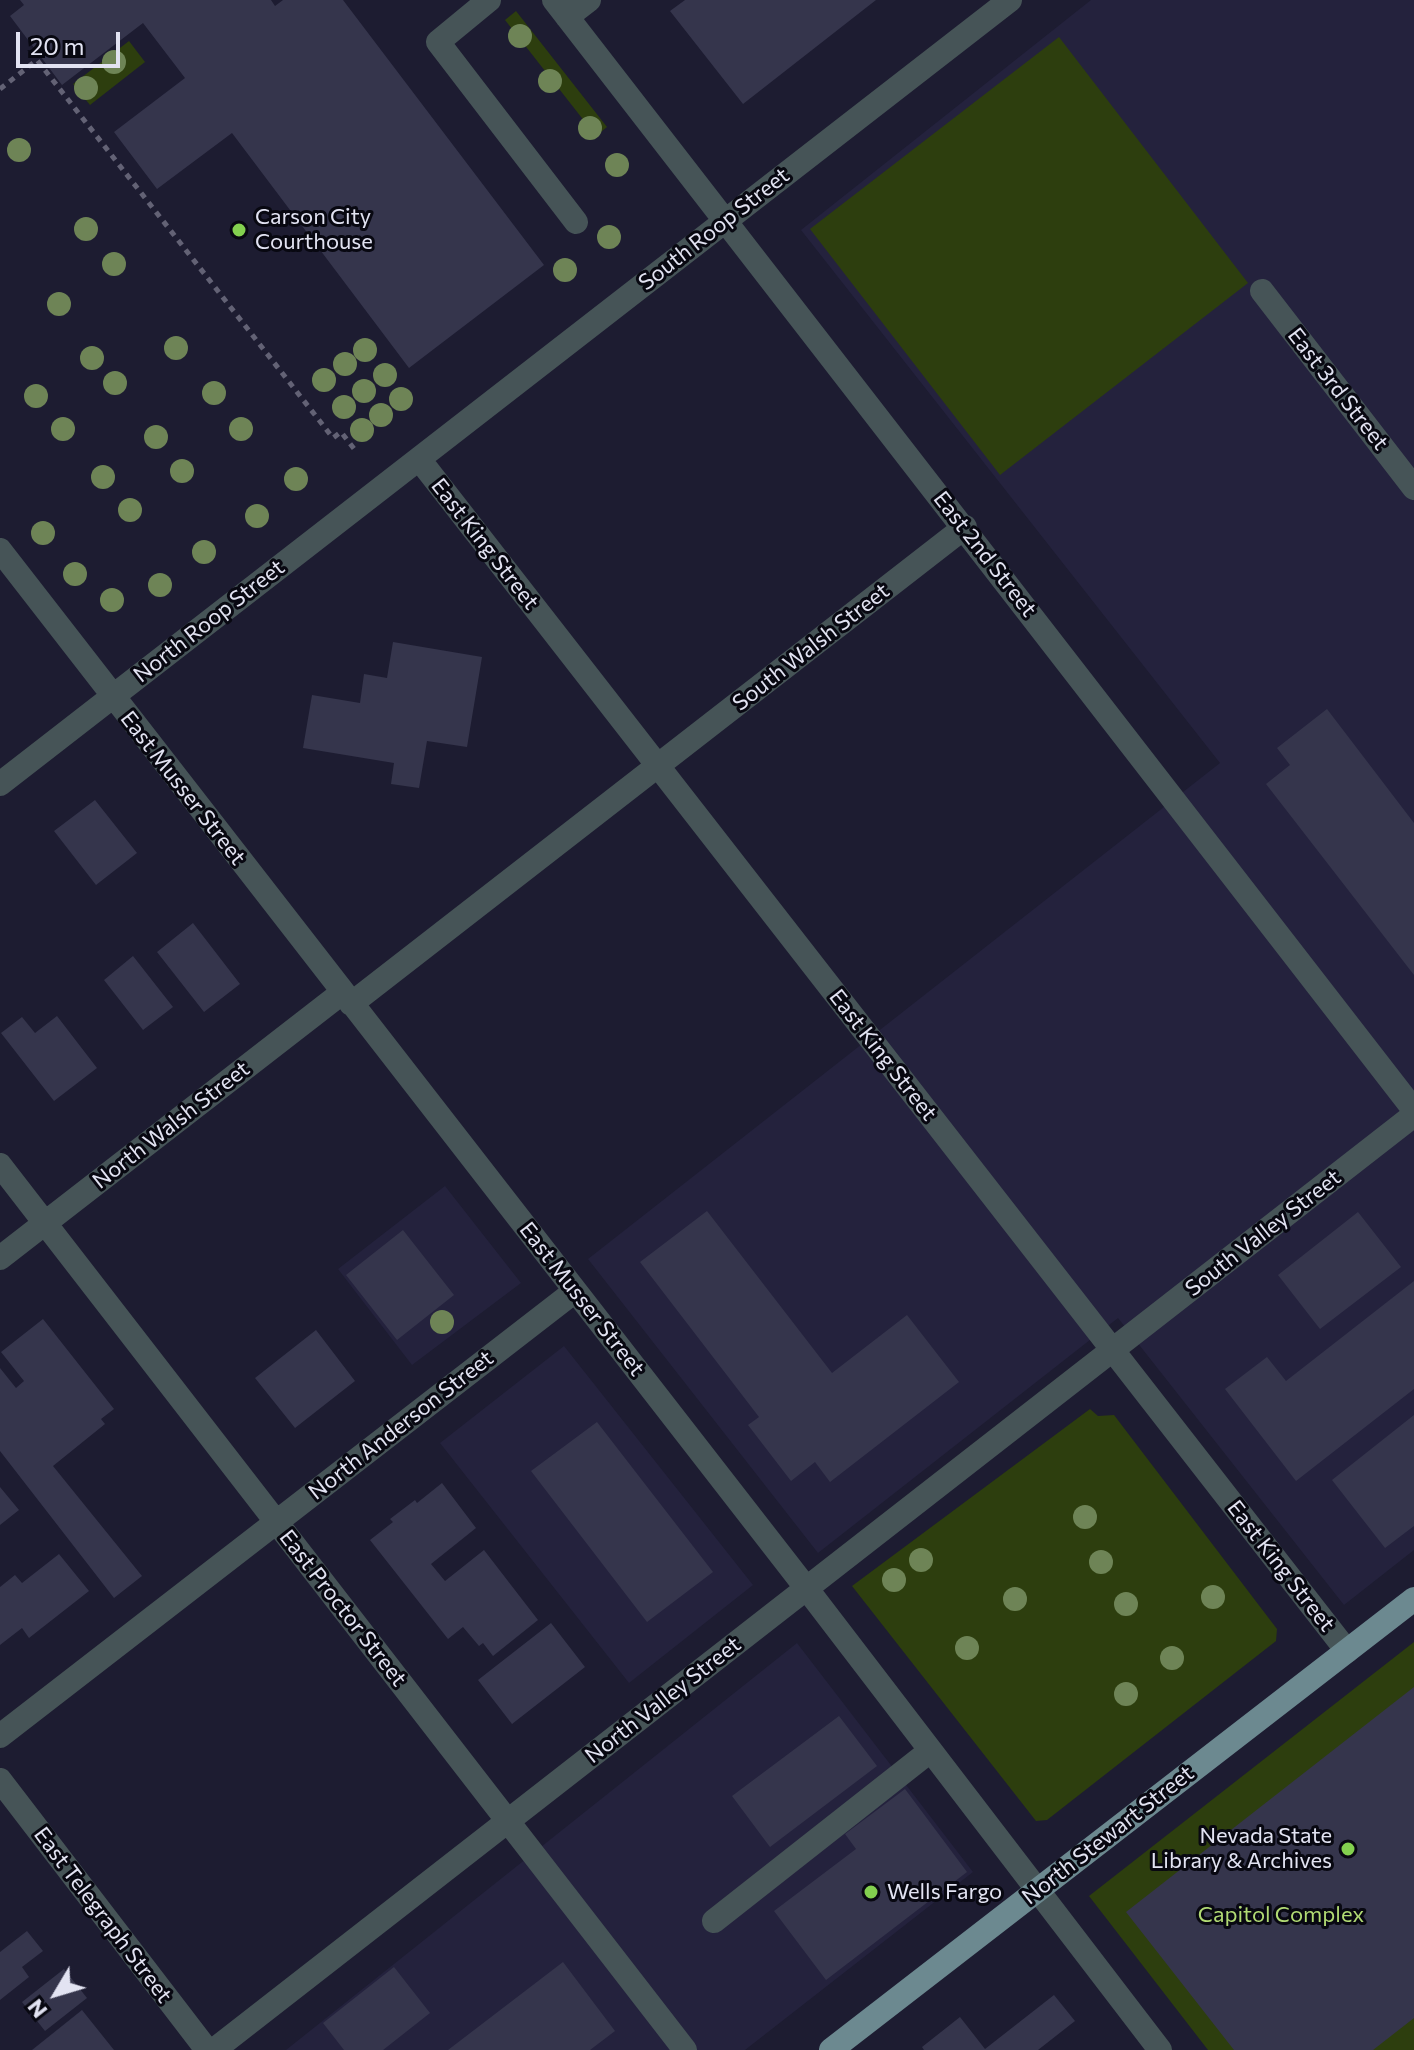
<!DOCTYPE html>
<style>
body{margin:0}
#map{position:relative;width:1414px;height:2050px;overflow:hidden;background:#1d1c31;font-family:Commissioner,sans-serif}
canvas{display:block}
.north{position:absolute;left:16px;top:1954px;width:80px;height:80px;-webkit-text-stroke:6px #080811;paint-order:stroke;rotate:232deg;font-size:22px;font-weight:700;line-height:32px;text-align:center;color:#e2e3f2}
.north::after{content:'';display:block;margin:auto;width:28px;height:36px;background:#e2e3f2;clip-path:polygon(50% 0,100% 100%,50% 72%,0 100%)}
.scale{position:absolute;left:16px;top:32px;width:104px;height:36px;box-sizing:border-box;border:4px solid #e2e3f2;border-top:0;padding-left:10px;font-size:24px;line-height:28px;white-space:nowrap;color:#e2e3f2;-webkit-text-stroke:6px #080811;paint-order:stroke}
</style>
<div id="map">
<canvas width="1414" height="2050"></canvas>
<div class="north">N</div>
<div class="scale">20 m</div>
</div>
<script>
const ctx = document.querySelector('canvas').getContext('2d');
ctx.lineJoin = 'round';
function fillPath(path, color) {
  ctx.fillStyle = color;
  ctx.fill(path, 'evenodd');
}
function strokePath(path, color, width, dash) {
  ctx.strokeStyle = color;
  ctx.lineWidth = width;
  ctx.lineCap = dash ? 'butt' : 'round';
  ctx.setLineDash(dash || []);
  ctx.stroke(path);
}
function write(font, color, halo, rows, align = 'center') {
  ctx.font = font + ' Commissioner,sans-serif';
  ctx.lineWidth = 6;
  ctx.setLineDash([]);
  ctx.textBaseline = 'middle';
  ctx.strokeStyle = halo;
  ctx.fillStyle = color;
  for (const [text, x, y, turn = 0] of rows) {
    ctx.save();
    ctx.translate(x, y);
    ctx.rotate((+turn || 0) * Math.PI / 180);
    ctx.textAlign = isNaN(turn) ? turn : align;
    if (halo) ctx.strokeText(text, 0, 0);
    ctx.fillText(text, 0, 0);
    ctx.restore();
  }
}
fillPath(new Path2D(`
 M1091 0H1414V1550L1344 1605 1118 1318 818 1553 588 1259 1220 763 801 230Z
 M445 1186 521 1283 412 1365 338 1269Z
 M564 1346 753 1585 629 1683 440 1443Z
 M797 1643 973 1872 745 2050H286Z`), '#24223d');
fillPath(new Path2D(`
 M516 11 607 127 596 136 505 20Z
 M1059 37 1248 283 1000 475 810 229Z
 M129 41 145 62 90 105 73 84Z
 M1090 1409 1098 1416 1114 1415 1277 1629 1276 1641 1047 1820 1036 1821 852 1586Z
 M1414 1642V2050H1208L1089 1896Z`), '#2d3e0e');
fillPath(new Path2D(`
 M20 0H271L275 6 283 0H343L544 265 409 368 232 133 157 189 114 132 185 78 143 23 62 85 10 16 24 5Z
 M685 0H876L743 104 670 11Z
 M393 642 482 657 467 747 427 741 419 788 391 784 394 763 303 748 312 695 360 703 364 674 387 678Z
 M1327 709 1414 823V975L1266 784 1290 765 1277 748Z
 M95 800 137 853 96 885 54 831Z
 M193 923 240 984 204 1012 157 952Z
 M133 956 173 1007 143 1030 104 980Z
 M57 1016 97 1068 54 1101 1 1033 22 1017 35 1033Z
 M707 1211 832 1373 907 1315 959 1382 830 1482 815 1462 791 1481 748 1425 759 1417 640 1262Z
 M1358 1212 1401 1267 1320 1329 1278 1275Z
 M403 1230 454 1295 397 1340 346 1275Z
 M1414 1281V1389L1296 1481 1225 1389 1267 1357 1286 1381Z
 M43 1319 114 1409 101 1419 105 1424 53 1466 142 1576 114 1598 0 1451V1368L16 1388 24 1381 1 1352Z
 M316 1330 355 1381 295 1428 255 1378Z
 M1414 1415V1526L1385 1548 1332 1480Z
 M597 1422 713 1572 647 1622 531 1471Z
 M442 1483 476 1528 431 1564 445 1581 484 1550 538 1620 493 1656 483 1643 479 1646 463 1627 448 1639 370 1540 393 1522 390 1519 415 1500 417 1503Z
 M0 1487 19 1510 0 1525Z
 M59 1554 89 1591 29 1638 22 1628 0 1645V1587L15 1575 22 1583Z
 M551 1623 585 1667 512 1724 478 1680Z
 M1414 1687V2018L1373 2050H1234L1126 1912Z
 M839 1716 877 1766 770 1847 732 1796Z
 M905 1789 967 1872 826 1980 774 1911 856 1849 845 1834Z
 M27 1931 43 1951 22 1967 29 1977 0 2000V1952Z
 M563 1962 615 2031 590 2050H448Z
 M394 1967 430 2013 383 2050H344L323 2023Z
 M64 1969 87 1998 45 2031 22 2002Z
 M1054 1995 1075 2021 1038 2050H924L922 2047 960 2017 985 2049Z
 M82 2010 114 2050H32Z`), '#35354c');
strokePath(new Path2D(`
 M0 89 37 60 333 438 341 432 355 450`), '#636275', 5, [6, 6]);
strokePath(new Path2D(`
 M489 0 438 42 576 222
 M554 0 1414 1110
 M567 17 589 0
 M1262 291 1414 488
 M419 459 1347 1651
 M0 550 807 1589 1160 2050
 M0 784 1010 0
 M351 1004 965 527
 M0 1165 685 2050
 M0 1258 343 992
 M0 1736 575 1291
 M0 1780 207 2050
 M714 1921 930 1751
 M214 2050 1414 1115`), '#465457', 24);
strokePath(new Path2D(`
 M831 2050 1414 1599`), '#6c8990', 24);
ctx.fillStyle = '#6e8456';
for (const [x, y] of [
 [520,36],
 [114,62],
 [550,81],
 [86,88],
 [590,128],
 [19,150],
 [617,165],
 [86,229],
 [609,237],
 [114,264],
 [565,270],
 [59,304],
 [176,348],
 [365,350],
 [92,358],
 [345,364],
 [385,375],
 [324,380],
 [115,383],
 [364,391],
 [214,393],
 [36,396],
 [401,399],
 [344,407],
 [381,415],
 [63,429],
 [241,429],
 [362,430],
 [156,437],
 [182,471],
 [103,477],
 [296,479],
 [130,510],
 [257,516],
 [43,533],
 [204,552],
 [75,574],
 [160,585],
 [112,600],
 [442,1322],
 [1085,1517],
 [921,1560],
 [1101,1562],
 [894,1580],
 [1213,1597],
 [1015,1599],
 [1126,1604],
 [967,1648],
 [1172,1658],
 [1126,1694]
]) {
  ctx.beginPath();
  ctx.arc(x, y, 12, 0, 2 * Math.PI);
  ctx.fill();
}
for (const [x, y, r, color] of [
 [239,230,8,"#83d04f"],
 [1348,1849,8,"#83d04f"],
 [871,1892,8,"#83d04f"]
]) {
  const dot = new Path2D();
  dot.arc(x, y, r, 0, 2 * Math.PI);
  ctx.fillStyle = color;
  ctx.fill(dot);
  strokePath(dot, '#080811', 3);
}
write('22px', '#e2e3f2', '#080811', [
 ["Carson City",255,217],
 ["Courthouse",255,242],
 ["Nevada State",1332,1836,"right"],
 ["Library & Archives",1332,1861,"right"],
 ["Wells Fargo",887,1892]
], 'left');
write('22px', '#e2e3f2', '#080811', [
 ["South Roop Street",714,229,-38],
 ["East 3rd Street",1338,389,52],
 ["East King Street",485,544,52],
 ["East 2nd Street",985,554,52],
 ["North Roop Street",209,621,-38],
 ["South Walsh Street",811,647,-38],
 ["East Musser Street",183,788,52],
 ["East King Street",883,1055,52],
 ["North Walsh Street",171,1125,-38],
 ["South Valley Street",1263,1233,-38],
 ["East Musser Street",582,1299,52],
 ["North Anderson Street",401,1425,-38],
 ["East King Street",1281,1566,52],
 ["East Proctor Street",343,1608,52],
 ["North Valley Street",663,1700,-38],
 ["North Stewart Street",1108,1835,-38],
 ["East Telegraph Street",103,1915,53]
]);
write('22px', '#b1da74', '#080811', [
 ["Capitol Complex",1281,1915]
]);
</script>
